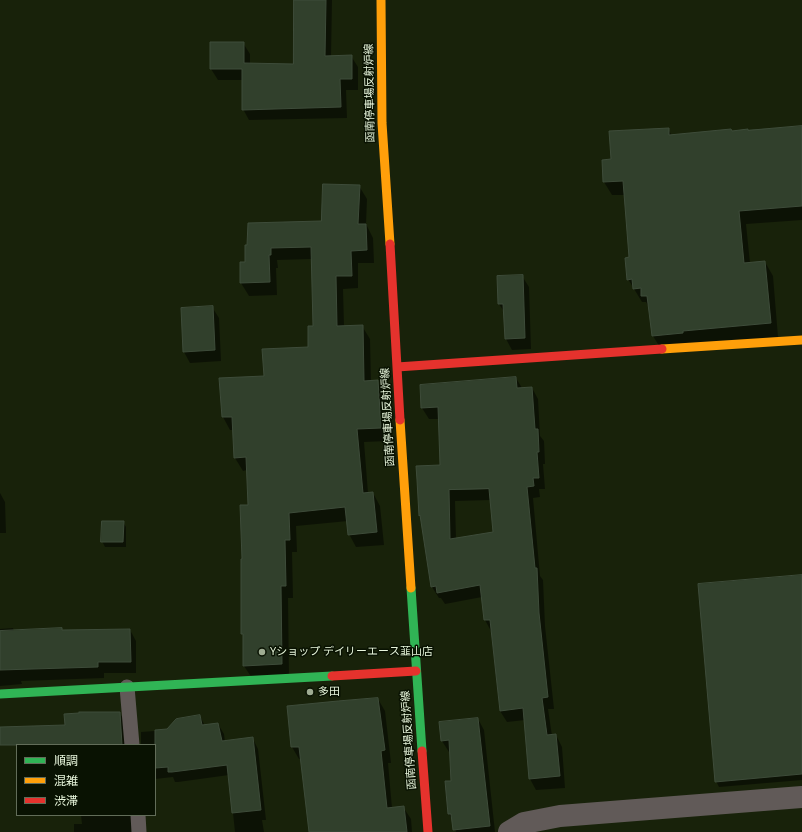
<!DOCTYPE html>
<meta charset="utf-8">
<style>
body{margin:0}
#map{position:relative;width:802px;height:832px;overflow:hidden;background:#18220a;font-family:"Open Sans","Noto Sans JP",sans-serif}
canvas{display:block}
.legend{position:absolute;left:16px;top:744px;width:140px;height:72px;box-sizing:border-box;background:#091202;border:1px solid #626d59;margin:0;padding:5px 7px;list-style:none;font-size:12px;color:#e8f6dc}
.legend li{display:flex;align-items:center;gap:8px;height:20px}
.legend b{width:20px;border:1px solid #626d59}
</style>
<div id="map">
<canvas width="802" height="832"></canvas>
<ul class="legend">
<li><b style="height:5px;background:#30b455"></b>順調</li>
<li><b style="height:5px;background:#ff9f0a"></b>混雑</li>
<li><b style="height:5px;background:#e5322d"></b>渋滞</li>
</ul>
</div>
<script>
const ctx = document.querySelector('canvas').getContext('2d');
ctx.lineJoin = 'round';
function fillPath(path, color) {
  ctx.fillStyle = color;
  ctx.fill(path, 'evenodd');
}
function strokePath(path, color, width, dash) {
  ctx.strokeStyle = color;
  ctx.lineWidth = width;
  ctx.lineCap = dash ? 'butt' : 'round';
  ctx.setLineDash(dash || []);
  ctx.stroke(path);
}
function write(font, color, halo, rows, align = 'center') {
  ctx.font = font + ' "Open Sans","Noto Sans JP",sans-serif';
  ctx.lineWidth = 3;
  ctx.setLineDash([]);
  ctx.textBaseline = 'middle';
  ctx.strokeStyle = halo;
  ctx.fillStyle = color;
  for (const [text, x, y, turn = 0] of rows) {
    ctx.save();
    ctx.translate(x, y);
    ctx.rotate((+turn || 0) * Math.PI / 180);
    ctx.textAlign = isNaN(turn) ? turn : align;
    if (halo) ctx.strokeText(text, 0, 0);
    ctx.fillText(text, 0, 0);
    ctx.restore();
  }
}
fillPath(new Path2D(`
 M295 0H332L331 57 351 56 358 67V90H346L347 118 249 120 243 109V80H218L211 69V43H243L250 54V64L294 65Z
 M802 127V220L746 224 750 263 765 262 773 276 778 337 661 349 653 336 650 309 646 302H642L628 279 630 258 625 195H612L604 182 612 160 668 129 672 136Z
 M359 186 367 199 366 224 373 238 374 263H358V288L343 289 344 326H362L370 339 371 382 377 381 385 394 387 441 364 442 368 493H373L380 506 384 545 356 547 349 534 348 521 296 526 297 552H292L293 598H288L289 677 252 678 244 666V636L242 634V560H243L249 506 247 470 243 471 235 458 233 430H230L223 417 220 379 265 376 309 348 314 327 312 259 277 260 278 268H276L277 295 249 296 241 283V263H246V246L322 222Z
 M522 276 529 287 531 349 512 350 506 339 505 313 499 304Z
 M212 307 219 318 221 361 190 363 184 352Z
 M516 378 522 388H532L538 399 540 436 544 441 545 464H543L545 489H539L540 497 533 498 540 576 543 580 545 626 554 709H548L552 736 556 735 562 747 565 788 536 790 530 779 525 720 507 722 500 711 491 631 485 620 482 597 445 604 441 598H439L432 587 422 518 420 515 417 467 441 466 440 419H429L422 408ZM491 500 494 533 456 539 455 501Z
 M0 493 5 502 6 533H0Z
 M123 522 126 527V547H105L102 541Z
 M802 576V780L719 787 716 781Z
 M13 628 14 631 61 629 63 631 130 630 136 641V673H104V678L21 681 22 684 0 686V629Z
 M378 699 385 711 391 763H388L392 808 403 807 411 819 412 832H310L301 759H299L292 747 288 707Z
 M120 713 125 723 127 745H21L66 726Z
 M200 716 205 726 218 724 224 734 225 742 253 739 258 749 266 820H262L264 832H235L229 775 178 782H175L173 777 155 779V745H141V732L168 730Z
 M478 719 484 730 495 832H456L453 821 449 814 446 782H452L451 751 449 752 442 741Z
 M81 815H132L134 832H74V824H82Z`), '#0007');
const building = new Path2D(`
 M294 0H326L325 56 352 55V79H340L341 107 242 110V69H210V42H244V63L293 64Z
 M802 126V206L739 211 744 263 765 261 771 323 683 331V333L652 336 647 296H641V288L633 289 632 279 627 280 625 258 629 257 623 181 603 182 602 160 611 159 609 131 669 128V135L731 129 732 131 748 129V130Z
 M323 184 360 185 358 224H366L367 250 351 251 352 276H336L337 326 363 325 364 381 378 380 381 428 357 429 363 493 373 492 377 532 348 535 345 507 289 513 290 540H285L286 586H281L282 664 243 666V634H241V559H242L240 505H248L246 457 234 458 232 417H222L219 378 264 376 262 349 308 347V326H313L311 247 271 248V255H269L270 282 240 283V262H245V245H247L248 223 321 221Z
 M523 275 525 338 505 339 503 304H498L497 276Z
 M213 306 215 350 183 352 181 308Z
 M516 377 517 388 532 387 535 429H538L539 452H537L539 478H533L534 486 527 487 535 568H537L539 613 548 697 542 698 547 735 556 734 560 776 529 779 523 708 500 711 490 620H484L480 585 437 593 436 586 431 587 420 515 419 516 417 480 416 466 440 465 438 407 421 408 420 385ZM489 489 493 532 450 539 449 490Z
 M102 521H124L123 542H101Z
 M802 575V774L715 782 698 584Z
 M62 628V630L130 629 131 662H98V667L0 670V631Z
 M378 698 385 750 381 751 387 808 404 806 407 832H309L299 747H291L287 706 338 701Z
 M79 712H120L122 745H0V727L65 725 64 714 79 713Z
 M200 715 202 725 218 723 222 741 253 737 261 810 232 813 227 765 172 772H168V767L155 768V730L167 729 176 719Z
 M478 718 490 826 453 830 451 814H448L445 781H451L449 740 441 741 439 722Z`);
fillPath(building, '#31402c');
strokePath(building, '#3e4c3a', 1);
strokePath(new Path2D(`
 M127 687 132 745
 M138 815 139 832`), '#615a58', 15);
strokePath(new Path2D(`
 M509 832 524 823 560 816 802 797`), '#615a58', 22);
strokePath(new Path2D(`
 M411 588 422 751
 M0 694 332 676`), '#30b455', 9);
strokePath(new Path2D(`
 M381 0 382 123 390 244
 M662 349 802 340
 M400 420 411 588`), '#ff9f0a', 9);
strokePath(new Path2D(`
 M390 244 400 420
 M397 367 662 349
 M332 676 416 671
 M422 751 428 832`), '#e5322d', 9);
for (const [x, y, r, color] of [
 [262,652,4,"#9fac92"],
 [310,692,4,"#9fac92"]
]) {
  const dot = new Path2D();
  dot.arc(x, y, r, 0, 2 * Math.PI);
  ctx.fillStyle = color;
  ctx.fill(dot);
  strokePath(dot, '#091202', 1.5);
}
write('11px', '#e8f6dc', '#091202', [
 ["函南停車場反射炉線",370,93,-91],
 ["函南停車場反射炉線",388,417,-93],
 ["函南停車場反射炉線",409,740,-94]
]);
write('11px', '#e8f6dc', '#091202', [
 ["Yショップ デイリーエース韮山店",270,652],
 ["多田",318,692]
], 'left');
</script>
